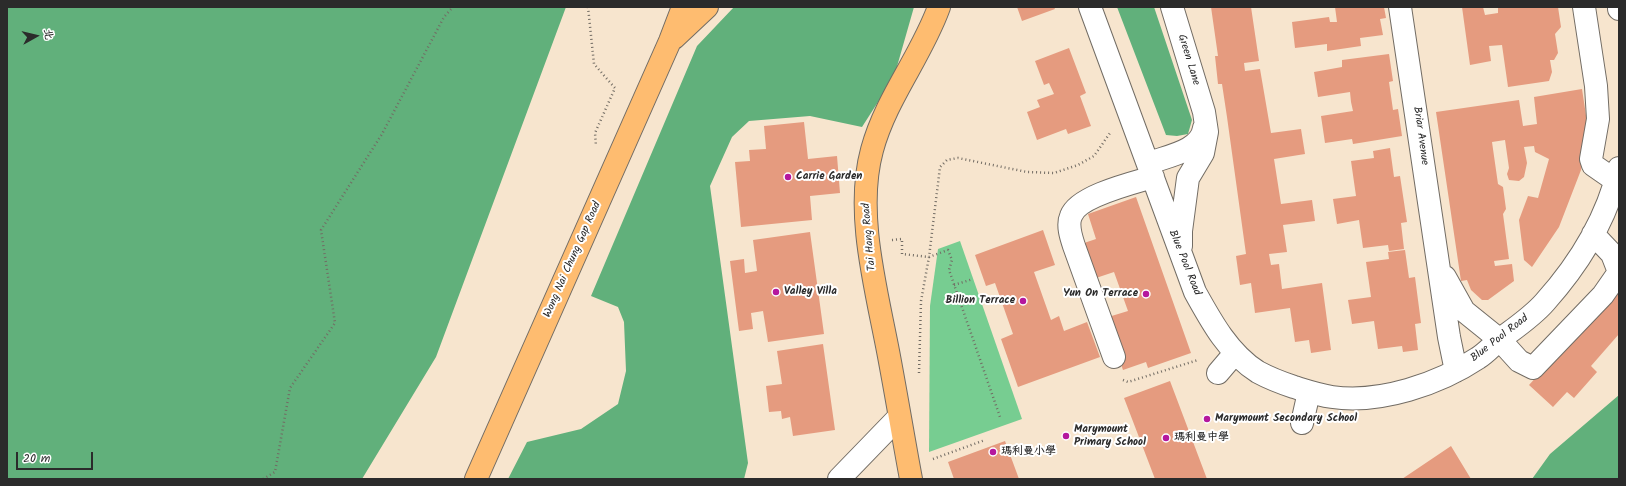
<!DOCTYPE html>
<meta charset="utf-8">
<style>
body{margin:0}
#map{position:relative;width:1626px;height:486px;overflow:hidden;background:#f7e5ce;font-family:Kalam,"LXGW WenKai TC",sans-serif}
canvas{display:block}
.frame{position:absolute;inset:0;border:8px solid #2b2b2b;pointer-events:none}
.north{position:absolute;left:16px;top:16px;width:40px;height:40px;-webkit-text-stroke:3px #fff;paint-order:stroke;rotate:82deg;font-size:11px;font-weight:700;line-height:16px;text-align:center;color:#2b2b2b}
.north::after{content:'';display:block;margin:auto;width:14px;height:18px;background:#2b2b2b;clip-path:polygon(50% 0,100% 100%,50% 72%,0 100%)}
.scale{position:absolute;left:16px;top:452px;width:77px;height:18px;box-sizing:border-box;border:2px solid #2b2b2b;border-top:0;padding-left:5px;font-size:12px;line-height:14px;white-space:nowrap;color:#2b2b2b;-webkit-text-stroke:3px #fff;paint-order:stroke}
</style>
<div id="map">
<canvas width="1626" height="486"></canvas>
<div class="frame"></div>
<div class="north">北</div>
<div class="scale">20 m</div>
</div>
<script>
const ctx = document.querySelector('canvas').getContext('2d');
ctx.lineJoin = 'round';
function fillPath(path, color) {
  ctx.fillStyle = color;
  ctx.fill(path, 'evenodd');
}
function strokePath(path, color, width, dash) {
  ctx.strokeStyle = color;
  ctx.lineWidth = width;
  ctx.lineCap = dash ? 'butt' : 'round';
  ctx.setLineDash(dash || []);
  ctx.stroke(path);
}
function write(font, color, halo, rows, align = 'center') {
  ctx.font = font + ' Kalam,"LXGW WenKai TC",sans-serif';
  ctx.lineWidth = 4;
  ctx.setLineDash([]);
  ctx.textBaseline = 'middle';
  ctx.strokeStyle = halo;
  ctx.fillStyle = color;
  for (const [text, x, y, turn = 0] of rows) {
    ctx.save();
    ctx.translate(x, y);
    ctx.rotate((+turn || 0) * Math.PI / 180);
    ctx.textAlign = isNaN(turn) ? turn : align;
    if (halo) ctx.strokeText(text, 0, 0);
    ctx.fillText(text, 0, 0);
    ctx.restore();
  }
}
fillPath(new Path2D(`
 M960 241 1022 419 929 452 930 306 938 249Z`), '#77cd91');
fillPath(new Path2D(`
 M7 7H566L436 357 362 479H7Z
 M734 7H914L894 77 862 127 810 116 749 121 732 137 710 186 748 463 744 479H508L527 442 581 429 618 404 626 371 624 322 618 307 591 296 697 46Z
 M1117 7H1154L1192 120 1188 134 1177 136 1166 135Z
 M1619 395V479H1532L1550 454Z`), '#61b07b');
fillPath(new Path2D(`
 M1017 7H1054L1055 9 1022 21Z
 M1211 7H1251L1259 61 1244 63 1245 71 1260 69 1271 133 1301 129 1305 154 1274 159 1281 204 1312 200 1315 221 1283 225 1287 252 1269 254 1271 265 1279 264 1282 289 1322 283 1331 350 1311 353 1309 340 1295 342 1290 308 1255 313 1251 283 1240 285 1236 256 1246 254 1227 117 1222 84H1218L1215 56H1218Z
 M1335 7H1384L1386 18 1380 19 1383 35 1360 38 1361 46 1327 51V44L1295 48 1292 22 1329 17 1330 22H1337Z
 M1462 7H1483L1485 15 1498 13V7H1558L1561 27 1555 34 1558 53 1554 60H1550L1552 72 1549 81 1508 87 1502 45 1489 46 1491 61 1470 65Z
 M1069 48 1086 93 1080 96 1091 126 1068 134 1066 129 1037 140 1027 112 1040 107 1037 100 1054 94 1049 83 1044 85 1035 61Z
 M1389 54 1393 81 1389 82 1393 110 1398 109 1402 136 1353 144 1352 139 1325 143 1321 116 1353 111 1351 102 1350 92 1318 97 1314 72 1342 67V60Z
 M1582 89 1587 122 1585 146 1581 170 1559 227 1532 267 1524 260 1519 220 1528 196 1538 198 1549 159 1535 152 1534 146 1524 147 1527 163 1524 177 1519 181 1509 180 1507 174 1509 168 1505 140 1492 142 1498 184 1503 187 1506 209 1503 214 1509 259 1494 261 1495 266 1512 264 1514 281 1488 300H1482L1471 290 1467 280 1461 281 1436 112 1519 100 1523 126 1537 124 1534 97Z
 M804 122 808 159 837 156 840 193 810 196 812 220 741 227 735 162 750 161 749 150 766 149 764 126Z
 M1390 148 1394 177 1400 176 1407 222 1401 223 1404 249 1389 251 1388 245 1363 248 1359 220 1337 224 1333 199 1356 196 1351 161 1374 158 1373 151Z
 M1136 197 1191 353 1148 368 1146 362 1123 370 1105 318 1128 311 1114 272 1096 278 1084 243 1096 239 1088 214Z
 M1043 230 1055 265 1034 272 1051 320 1059 316 1064 331 1087 322 1100 357 1018 387 1001 339 1013 334 995 283 986 286 975 255Z
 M810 232 824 334 768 342 763 311 751 313 753 329 739 331 730 261 744 259 745 273 757 271 753 240Z
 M1405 250 1409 278 1415 277 1421 323 1415 324 1418 350 1403 352 1402 346 1378 349 1374 321 1352 324 1348 300 1371 297 1366 262 1389 259 1388 252Z
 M1619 287V334L1591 366 1597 372 1574 398 1567 392 1553 407 1529 385Z
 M823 344 835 430 793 436 790 417 782 419 781 411 769 412 766 386 782 384 777 351Z
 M1170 381 1207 479H1155L1124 398Z
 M1005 441 1019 479H954L948 462Z
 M1451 446 1471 479H1402Z`), '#e59b7f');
const minor = new Path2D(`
 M1090 7 1195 292C1211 321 1229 354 1258 372 1269 378 1282 383 1294 387 1307 391 1319 395 1332 397 1380 404 1439 384 1478 358 1486 353 1492 346 1499 340 1515 328 1532 317 1545 302 1579 264 1607 218 1619 168
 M1172 7 1204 112 1207 132 1203 153 1188 178 1181 231V246
 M1400 7 1449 337 1456 371
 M1584 7 1596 86 1598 119 1591 159 1593 165 1616 181
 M1619 7V9
 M1149 163C1168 156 1201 151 1204 128
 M1445 277 1464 311 1500 340 1519 361 1533 368 1603 295 1619 272 1612 254 1593 234
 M1114 357 1074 246C1071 237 1067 225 1071 216 1078 196 1133 183 1153 177
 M1218 373 1235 353
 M1302 423 1309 392
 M839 479 899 417`);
const major = new Path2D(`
 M674 38 707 7
 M476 479 670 41 683 7
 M911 479C903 436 896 393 888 351 876 288 855 212 872 150 886 98 921 57 939 7`);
strokePath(minor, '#726c64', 24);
strokePath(major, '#726c64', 24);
strokePath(new Path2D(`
 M588 7 594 64 615 88 595 133 596 146
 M892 240 902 239V254L929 257 948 250 952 260 949 270 1000 417
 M954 285 973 279
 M919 373 921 301 929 257 940 167 947 160 958 158 1027 172 1054 173 1078 165 1094 156 1110 133
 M1123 380 1128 382 1198 360
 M933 459 985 440
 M263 479 275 472 290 388 335 323 321 230 382 134 444 17 453 7`), '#726c64', 2.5, [1, 3]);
strokePath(minor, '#fff', 22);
strokePath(major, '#febc70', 22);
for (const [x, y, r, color] of [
 [788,177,4,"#b5179e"],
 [776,292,4,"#b5179e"],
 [1146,294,4,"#b5179e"],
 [1023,301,4,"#b5179e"],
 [1207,419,4,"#b5179e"],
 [1066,436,4,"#b5179e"],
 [1166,438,4,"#b5179e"],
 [993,452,4,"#b5179e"]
]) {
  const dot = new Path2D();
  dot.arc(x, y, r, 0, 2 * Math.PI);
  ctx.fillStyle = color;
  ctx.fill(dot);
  strokePath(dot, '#fff', 1.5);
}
write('11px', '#2b2b2b', '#fff', [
 ["Green Lane",1188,60,73],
 ["Briar Avenue",1420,136,82],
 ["Tai Hang Road",870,237,-95],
 ["Wong Nai Chung Gap Road",573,260,-66],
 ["Blue Pool Road",1184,263,68],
 ["Blue Pool Road",1500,339,-38]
]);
write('bold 11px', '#2b2b2b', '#fff', [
 ["Carrie Garden",796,177],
 ["Valley Villa",784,292],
 ["Yun On Terrace",1138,294,"right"],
 ["Billion Terrace",1015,301,"right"],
 ["Marymount Secondary School",1215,419],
 ["Marymount",1074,430],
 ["Primary School",1074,443],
 ["瑪利曼中學",1174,438],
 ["瑪利曼小學",1001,452]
], 'left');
</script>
